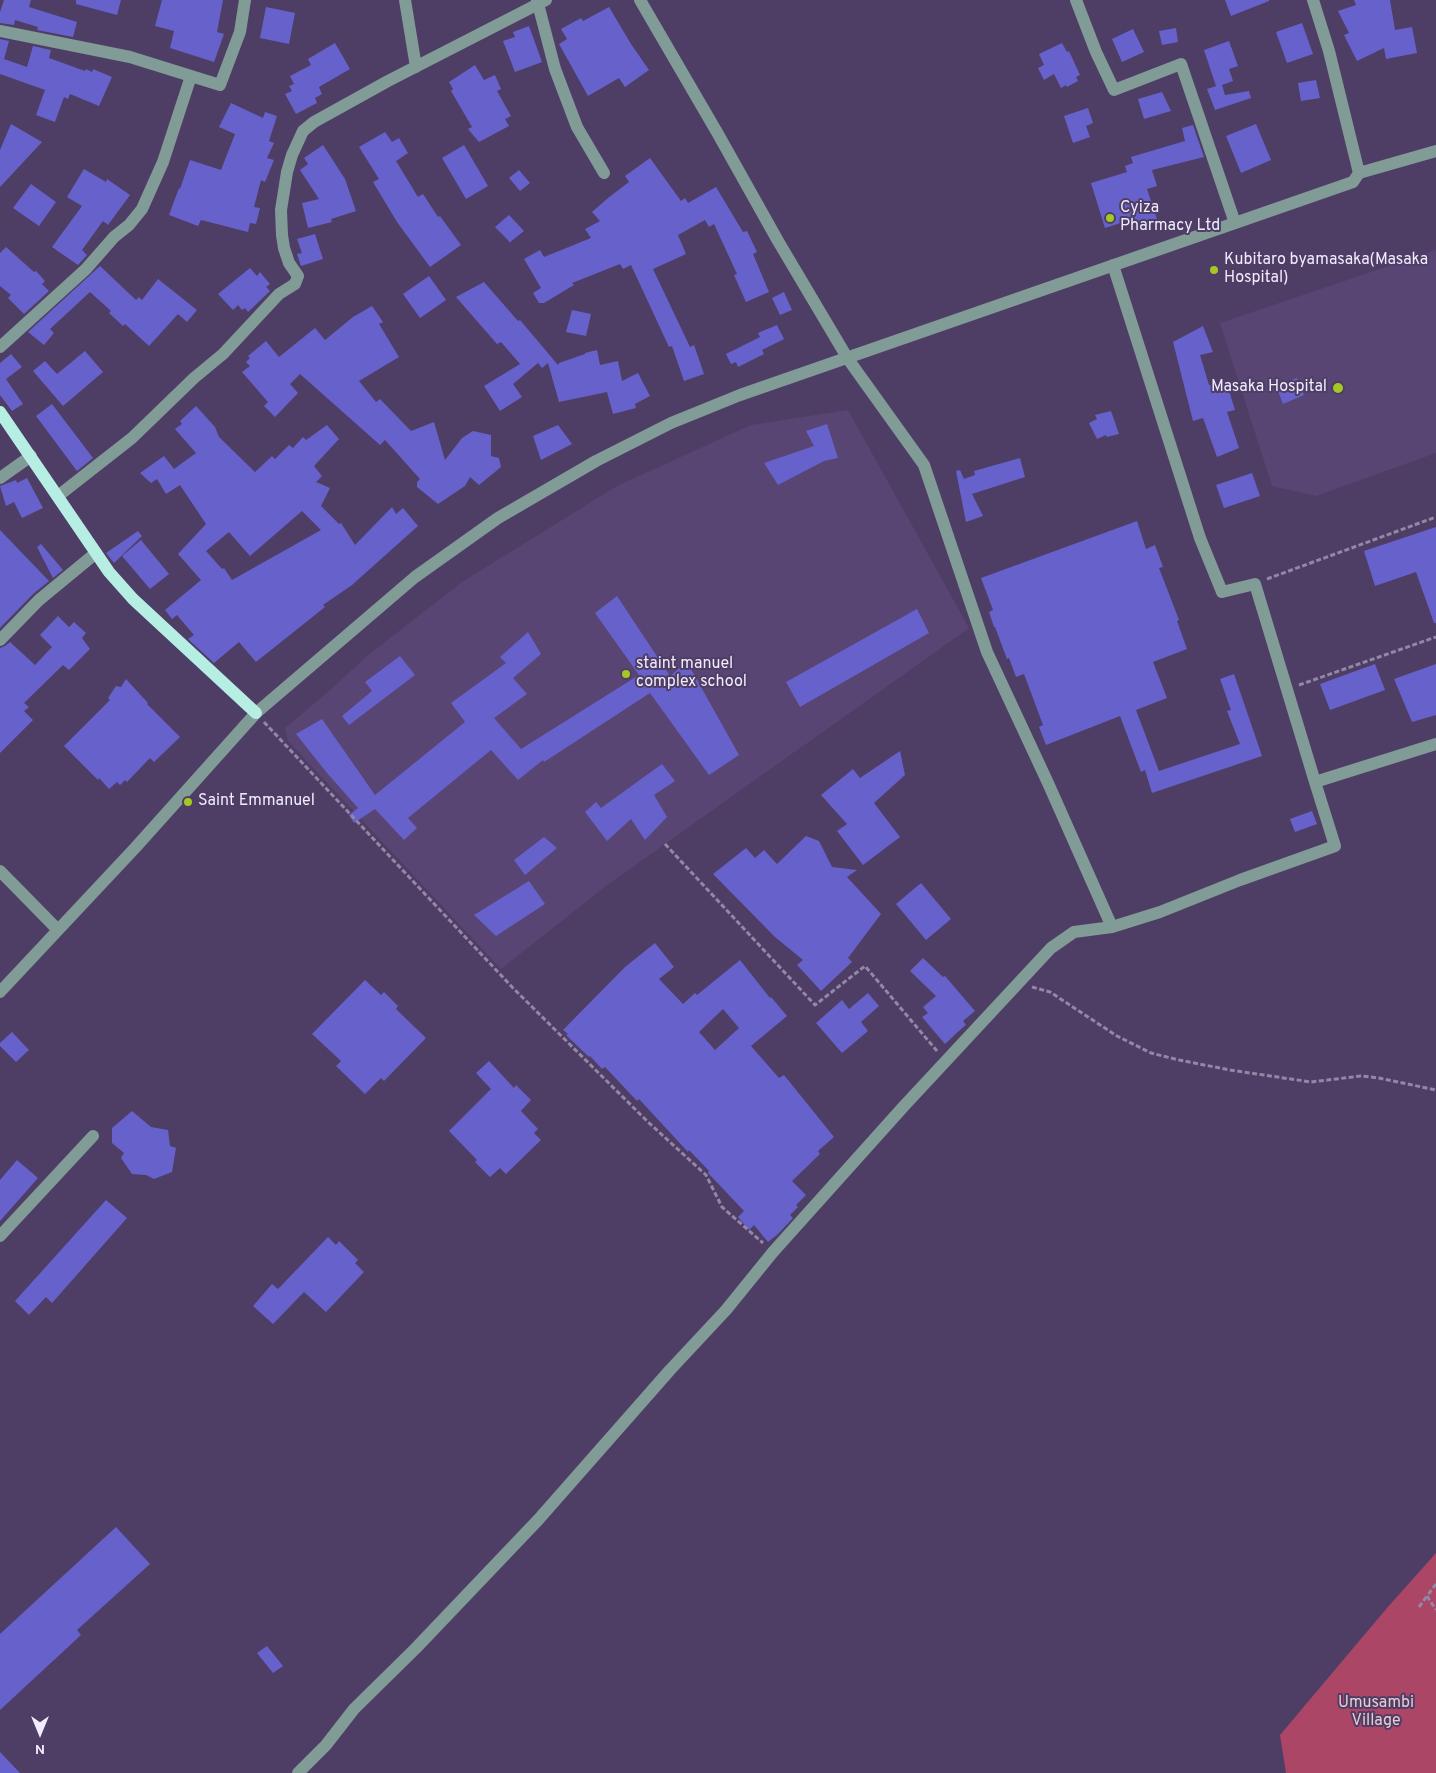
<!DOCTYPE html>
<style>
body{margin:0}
#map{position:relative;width:1436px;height:1773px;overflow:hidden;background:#4e3e65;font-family:Overpass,sans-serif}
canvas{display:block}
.north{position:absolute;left:15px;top:1708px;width:50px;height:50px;-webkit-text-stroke:4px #4e3e65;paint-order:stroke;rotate:180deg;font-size:14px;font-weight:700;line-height:20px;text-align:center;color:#f1ebfe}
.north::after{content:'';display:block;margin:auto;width:18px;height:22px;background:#f1ebfe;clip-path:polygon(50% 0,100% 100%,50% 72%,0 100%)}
</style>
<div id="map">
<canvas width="1436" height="1773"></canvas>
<div class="north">N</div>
</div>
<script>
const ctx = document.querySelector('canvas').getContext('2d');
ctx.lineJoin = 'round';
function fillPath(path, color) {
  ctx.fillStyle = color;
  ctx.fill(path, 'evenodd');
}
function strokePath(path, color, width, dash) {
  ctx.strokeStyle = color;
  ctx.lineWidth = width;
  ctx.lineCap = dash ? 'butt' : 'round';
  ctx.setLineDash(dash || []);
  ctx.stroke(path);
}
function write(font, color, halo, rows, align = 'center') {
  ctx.font = font + ' Overpass,sans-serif';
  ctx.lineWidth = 4;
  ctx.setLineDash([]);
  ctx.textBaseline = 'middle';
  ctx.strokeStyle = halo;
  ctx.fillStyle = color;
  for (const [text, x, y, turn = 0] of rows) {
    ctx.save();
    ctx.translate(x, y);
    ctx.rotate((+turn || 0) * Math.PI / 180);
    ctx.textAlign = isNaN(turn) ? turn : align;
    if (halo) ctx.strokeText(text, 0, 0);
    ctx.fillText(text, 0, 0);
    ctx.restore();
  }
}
fillPath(new Path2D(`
 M1436 250V453L1316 496 1272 486 1220 323Z
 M848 410 969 628 606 886 501 969 288 741 285 728 328 692 367 656 462 582 617 486 751 425Z`), '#584573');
fillPath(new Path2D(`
 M1436 1553V1773H1286L1280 1735 1387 1608Z`), '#ab4667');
fillPath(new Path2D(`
 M4 0H31L29 7 77 22 73 37 37 30 38 27 15 20 14 25 0 23V12Z
 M76 0H121L117 15 76 4Z
 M162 0H223L217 32 224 34 214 62 170 48 174 31 155 26Z
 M1225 0H1269V1L1231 16Z
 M1354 0H1390L1395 30 1412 27 1417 53 1386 59 1384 48 1357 61 1344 35 1349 33 1338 11 1356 5Z
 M266 7 295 13 289 44 260 38Z
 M609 7 631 44 649 70 625 87 619 78 588 96 559 44 567 39 561 29 581 18 583 21Z
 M1302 23 1313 54 1287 63 1276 32Z
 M529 26 542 62 515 72 503 41 515 37 513 32Z
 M1176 28 1178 42 1162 45 1159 31Z
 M1133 29 1144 52 1122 62 1112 39Z
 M0 39 9 41 4 59 27 67 33 46 51 50 49 58 85 71 86 69 92 72 93 69 112 77 99 106 70 94 68 99 64 97 55 122 36 115 45 90 0 74Z
 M1229 41 1238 66 1229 69 1233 81 1222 85 1225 95 1249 91 1251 98 1215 110 1207 89 1216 86 1204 50Z
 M335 43 350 69 319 87 322 94 315 98 317 103 296 114 285 94 292 91 289 86 294 84 290 76 311 65 308 59Z
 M1062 43 1067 52 1069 51 1080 75 1076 77 1078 81 1067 87 1066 85 1061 88 1054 74 1044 80 1038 68 1044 65 1039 54Z
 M475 65 484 80 495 75 501 89 497 91 511 116 505 119 509 126 479 142 468 129 472 127 451 91 453 89 449 82Z
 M1316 80 1320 98 1301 101 1298 83Z
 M1162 92 1171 111 1144 119 1138 99Z
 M231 103 263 118 265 112 277 116 269 141 274 143 267 158 274 160 265 182 261 180 254 207 260 208 256 224 250 223 248 232 201 220 198 226 169 215 179 188 180 189 190 160 221 170 235 134 219 127Z
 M1088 108 1093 123 1086 126 1090 137 1073 143 1064 116Z
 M11 124 42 142 0 187V150Z
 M1256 124 1271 160 1241 173 1226 136Z
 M1193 125 1204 157 1152 170 1157 186 1147 189 1157 219 1135 226 1133 219 1105 228 1091 183 1127 172 1125 166 1133 163 1131 157 1185 141 1182 128Z
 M385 132 392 142 399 138 408 153 396 161 418 197 423 194 438 217 440 216 461 245 430 267 397 222 373 182 379 179 359 147Z
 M323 145 345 179 356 211 331 219 332 222 308 228 302 203 319 199 300 170 308 164 304 158Z
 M464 145 488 186 466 199 442 158Z
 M650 158 681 201 685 198 688 203 716 187 743 232 747 231 757 252 753 254 769 292 746 302 734 275 737 274 714 224 709 227 705 220 678 235 686 254 653 269 690 347 694 345 704 374 684 381 672 346 669 347 631 265 623 269 620 264 572 283 574 285 544 303H539L533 293 541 288 524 259 540 250 544 257 591 238 585 229 600 221 592 212 608 198 629 182 625 176Z
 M84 169 106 182 107 179 130 195 108 225 103 221 82 250 87 255 78 265 52 247 82 206 67 197Z
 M519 170 530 183 520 191 509 178Z
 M31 184 56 202 39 226 13 208Z
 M509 215 524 231 509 243V241L495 227Z
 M315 234 323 259 301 266 297 254 302 253 297 239Z
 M6 247 34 272 36 271 45 281 42 284 49 291 24 314 8 298 11 295 0 286V253Z
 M100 266 136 300 139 297 142 300 158 279 197 310 187 322 178 314 149 346 125 324 123 326 109 313 111 311 90 292 50 329 54 333 44 345 28 332Z
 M250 268 257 276 260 272 270 284 266 287 270 291 248 312 245 308 242 310 238 305 233 310 218 294Z
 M429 276 446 300 420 318 403 294Z
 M484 282 518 321 520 320 558 365 559 363 585 354V353L597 350 600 365 618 361 622 381 638 373 650 396 635 404 636 408 613 414 607 392 559 402 548 363 542 368 538 363 513 384 522 397 500 411 484 386 520 364 501 342 497 344 456 297Z
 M784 292 792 310 780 315 772 298Z
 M372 306 383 322 379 324 399 357 359 381 376 402 380 399 411 431 434 422 445 460 462 438 473 431 491 435V456L499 458 501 467 479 485 470 477 465 486 438 504 417 487V482L420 479 385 440 380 445 300 374 290 384 298 393 275 417 264 406 268 402 242 372 250 366 246 362 250 358 248 356 266 341 279 357 315 328 325 340 353 317Z
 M572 310 591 314 586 336 566 332Z
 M777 325 784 339 762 350 764 354 738 367 736 362 731 364 726 354 760 337 758 333Z
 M1203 326 1213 352 1200 355 1209 385 1226 381 1235 410 1227 412 1239 448 1217 457 1203 418 1193 421 1173 342Z
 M85 351 103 372 63 406 33 371 45 361 57 374Z
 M11 354 22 367 6 379 23 404 12 411 0 395V363Z
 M1297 378 1304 395 1283 404 1276 386Z
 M52 404 93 458 77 471 36 416Z
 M196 406 215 427 219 437 255 472 272 456 275 459 289 445 293 448 303 437 306 440 327 425 339 439 314 466 322 476 316 482 330 488 321 506 339 524 341 523 355 545 392 507 396 514 403 508 418 526 352 585 323 605 325 607 256 662 239 642 214 663 188 639 194 635 177 615 172 619 165 610 201 580 178 554 206 524 180 485 166 494 157 479 151 483 140 473 164 456 174 469 196 453 175 429 182 424 180 421ZM302 511 321 530 232 580 224 568 222 569 206 551 229 532 250 556Z
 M1111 411 1119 434 1107 437 1106 435 1097 439 1089 423 1097 419 1095 415Z
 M827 424 838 458 824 461 778 485 764 463 814 446 806 431Z
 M558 425 572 444 541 460 533 436Z
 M1020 458 1025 477 972 494 983 516 966 522 956 471 960 470 964 479 975 475 974 471Z
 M1252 473 1260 496 1224 508 1216 485Z
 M27 478 43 508 22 518 14 502 6 506 0 486 16 480 17 483Z
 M1137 521 1146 549 1155 545 1163 567 1159 568 1179 620 1177 621 1187 649 1153 662 1167 698 1136 710 1159 771 1240 744 1227 711 1231 710 1220 679 1234 674 1262 756 1152 793 1145 770 1141 772 1120 716 1046 745 1039 727 1043 725 1024 674 1016 677 1009 658 1007 659 995 627H994L989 612 993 610 981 578Z
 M1436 527V623H1434L1416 572 1375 586 1364 551Z
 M0 530 49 581 33 594 0 628Z
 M138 531 142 536 114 563 106 553Z
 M141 540 169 574 150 589 122 556Z
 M41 544 63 570 53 578 37 547Z
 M617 596 670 676 687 662 739 755 709 775 650 693 544 762 543 760 518 780 491 750 408 818 417 828 404 840 375 809 354 823 349 815 358 808 327 773 296 734 322 719 375 795 465 722 451 703 506 663 500 657 528 632 541 654 513 678 527 694 494 718 521 749 639 675 595 613Z
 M917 609 929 633 800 707 786 682Z
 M58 616 69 627 74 622 86 633 82 638 90 649 69 670 63 665 24 703 29 707 24 711 33 720 0 753V648L5 646 10 642 35 665 52 647 40 635Z
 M400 656 415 675 349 725 342 716 372 691 365 682Z
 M1375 664 1385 690 1330 710 1320 684Z
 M1436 664V715L1412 722 1394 679Z
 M126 679 148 703 147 704 180 737 154 762 150 758 127 782 125 780 120 785 117 782 109 789 99 778 98 780 64 746 110 700 108 698 116 686 121 687Z
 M900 751 905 775 874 803 900 837 863 865 837 831 847 824 821 795 853 769 860 778Z
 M662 764 675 781 654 795 667 817 645 840 631 819 607 841 585 812 596 802 601 808Z
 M1312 811 1317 824 1295 832 1290 819Z
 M806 836 819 841 832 867 857 870 847 877 881 914 848 958 852 962 821 991 797 965 803 960 775 937 713 874 746 848 755 858 764 850 777 864Z
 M544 837 557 848 525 875 514 860Z
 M529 881 545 904 496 936 474 915Z
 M921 883 951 919 926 940 896 904Z
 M655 943 674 967 659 979 683 1004 695 993 697 995 740 960 770 998 771 997 787 1016 751 1046 779 1078 784 1075 834 1137 818 1151 820 1154 792 1181 806 1195 796 1205 798 1207 790 1215 793 1218 778 1234 768 1242 754 1225 749 1230 738 1217 744 1211 708 1173 709 1171 689 1150 688 1152 639 1099 637 1101 605 1067 602 1069 590 1056 589 1057 566 1035 568 1034 563 1030 625 967ZM723 1009 739 1028 715 1050 699 1032Z
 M923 958 943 977 945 976 975 1011 963 1021 966 1025 961 1029 945 1044 922 1017 928 1013 923 1007 936 996 910 971Z
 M365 980 381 995 384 992 398 1006 396 1009 426 1038 384 1081 381 1078 365 1094 336 1066 341 1061 312 1034Z
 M868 993 879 1006 861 1022 868 1031 842 1053 816 1023 842 1000 849 1009Z
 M12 1032 29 1050 16 1062 0 1046V1043Z
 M489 1061 514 1088 516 1085 531 1100 521 1111 538 1129 534 1133 541 1140 506 1174 500 1168 490 1177 475 1162 477 1160 449 1131 491 1089 476 1073Z
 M132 1111 151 1127 168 1130 170 1146 176 1148 172 1172 154 1179 146 1175 132 1174 121 1158 124 1153 112 1143V1128Z
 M17 1160 38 1178 0 1221V1180Z
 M106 1200 127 1218 52 1303 46 1297 29 1315 15 1301Z
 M328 1237 336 1245 339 1241 358 1260 355 1263 364 1272 326 1312 304 1292 273 1324 253 1306 272 1284 278 1289Z
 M116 1527 150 1564 77 1630 81 1635 0 1710V1634Z
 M267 1646 283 1666 273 1673 257 1653Z
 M0 1752 20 1773H0Z`), '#6761cb');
strokePath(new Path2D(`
 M1267 579 1436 517
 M1299 685 1436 637
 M264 722 512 987 648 1122 706 1175 722 1207 763 1243
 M665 844 815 1005 865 966 937 1051
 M1032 987 1050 992 1117 1036 1151 1053 1179 1060 1230 1070 1311 1082 1361 1076 1379 1078 1436 1090
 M1436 1584 1427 1596 1436 1610
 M1419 1607 1427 1596`), '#9387a6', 3, [5, 2.5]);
strokePath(new Path2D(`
 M405 0 416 67
 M537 0 555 69 577 127 604 173
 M640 0 718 134 778 241 848 359 924 465 987 652 1048 783 1112 927
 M1076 0 1096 52 1114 90 1181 64 1235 223
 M1313 0 1329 51 1359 173
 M0 31 130 57 191 76
 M1113 265 1200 538 1222 592 1255 584 1315 782
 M0 347 86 269 114 237 129 225 142 209 163 162 191 76 220 85 240 32 245 0
 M0 478 31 456
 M58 496 132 438 194 378 223 354 279 294 295 284 298 276 289 263 284 248 282 235 281 210 287 172 292 155 303 131 314 122 388 81 546 0
 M0 640 39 600 96 553
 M0 871 58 930
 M0 992 135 848 256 713 415 577 498 518 596 461 671 423 740 395 1353 182 1359 173 1436 151
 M0 1236 93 1136
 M298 1773 326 1745 354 1709 416 1648 538 1520 670 1370 726 1310 773 1252 904 1106 1051 948 1074 932 1112 927 1160 912 1240 880 1335 846 1315 782 1436 744`), '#819b96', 12);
strokePath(new Path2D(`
 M0 412 109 572 133 599 256 713`), '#b7eee4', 12);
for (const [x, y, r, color] of [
 [1110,218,5,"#a4c824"],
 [1214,270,5,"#a4c824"],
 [1338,388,6,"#a4c824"],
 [626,674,5,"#a4c824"],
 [188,802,5,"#a4c824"]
]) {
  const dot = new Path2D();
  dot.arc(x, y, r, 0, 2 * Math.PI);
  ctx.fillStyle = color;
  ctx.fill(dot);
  strokePath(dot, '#4e3e65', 2);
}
write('16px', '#f1ebfe', '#4e3e65', [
 ["Cyiza",1120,209],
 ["Pharmacy Ltd",1120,227],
 ["Kubitaro byamasaka(Masaka",1224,261],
 ["Hospital)",1224,279],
 ["Masaka Hospital",1327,388,"right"],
 ["staint manuel",636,665],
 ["complex school",636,683],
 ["Saint Emmanuel",198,802]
], 'left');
write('16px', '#ebcad2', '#4e3e65', [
 ["Umusambi",1376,1704],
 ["Village",1376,1722]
]);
</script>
